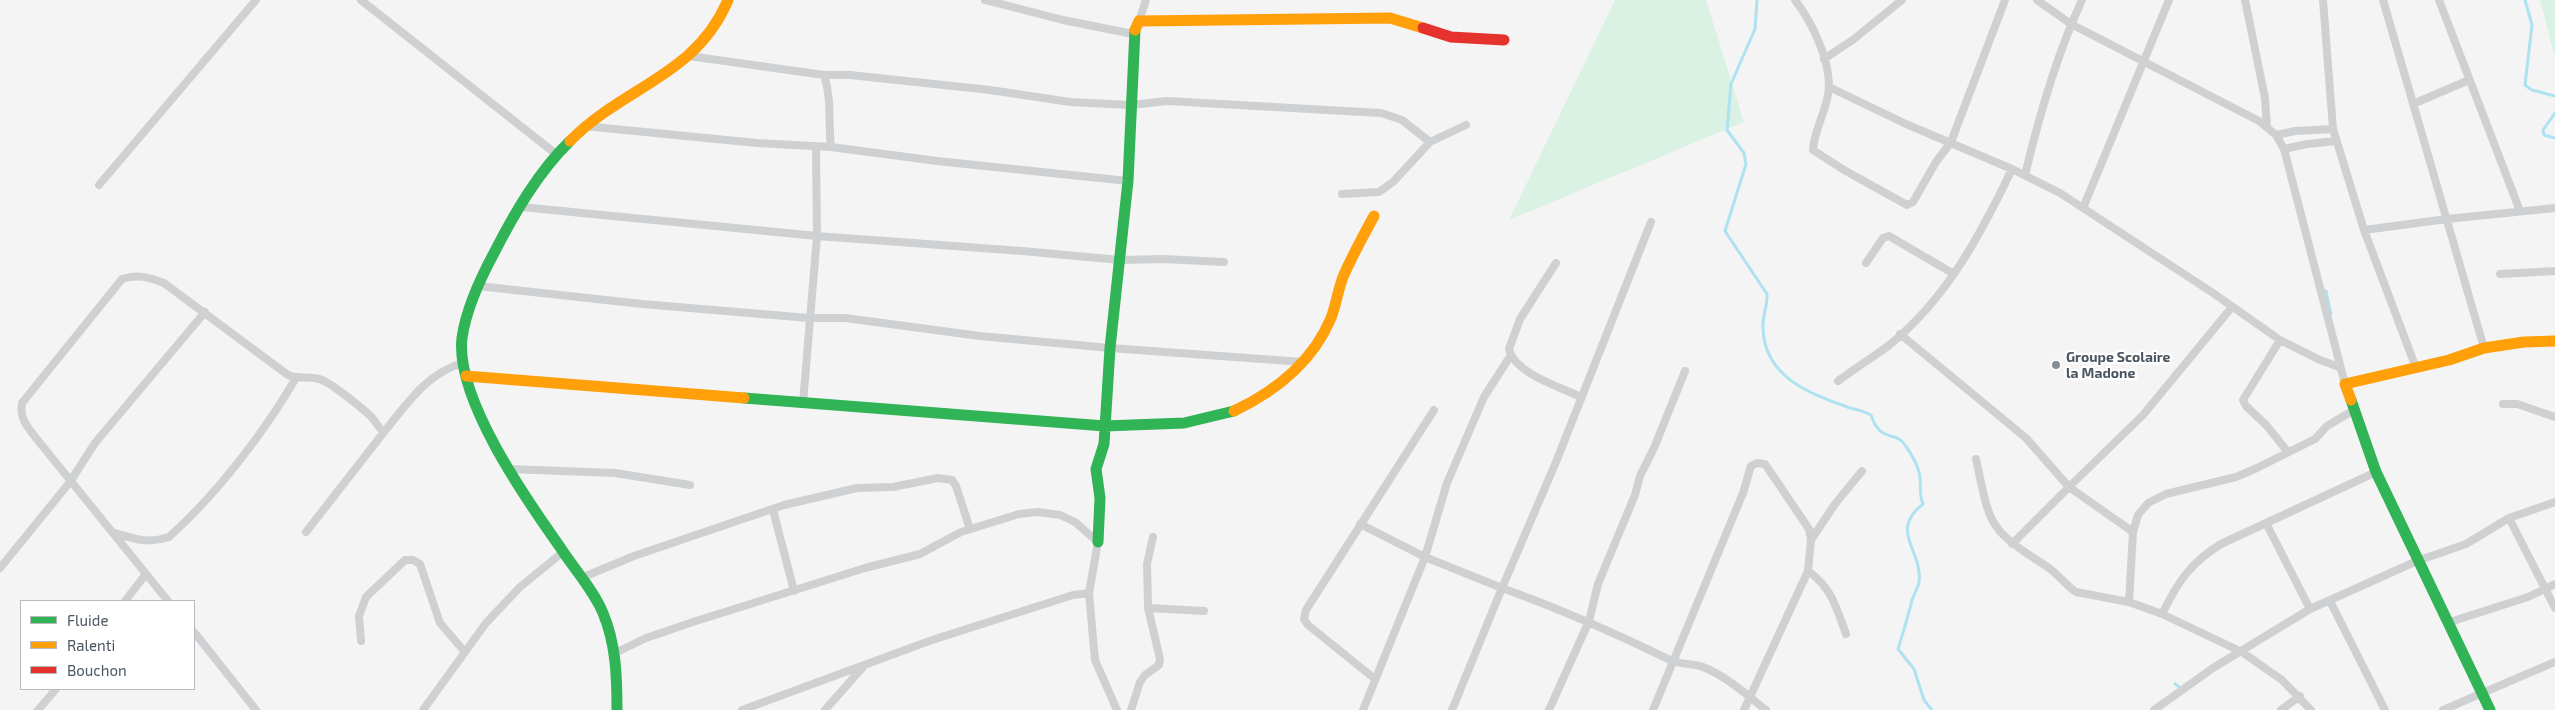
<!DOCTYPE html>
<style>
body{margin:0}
#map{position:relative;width:2555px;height:710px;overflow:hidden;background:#f4f4f4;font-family:"Exo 2",sans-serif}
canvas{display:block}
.legend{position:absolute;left:20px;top:600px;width:175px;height:90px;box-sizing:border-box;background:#fff;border:1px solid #b7bbc0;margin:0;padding:6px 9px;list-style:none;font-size:15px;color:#4a5661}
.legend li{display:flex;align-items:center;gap:10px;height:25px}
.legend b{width:25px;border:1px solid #b7bbc0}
</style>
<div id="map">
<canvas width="2555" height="710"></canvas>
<ul class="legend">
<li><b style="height:6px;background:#30b455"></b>Fluide</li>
<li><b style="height:6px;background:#ff9f0a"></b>Ralenti</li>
<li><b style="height:6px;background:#e5322d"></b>Bouchon</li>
</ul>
</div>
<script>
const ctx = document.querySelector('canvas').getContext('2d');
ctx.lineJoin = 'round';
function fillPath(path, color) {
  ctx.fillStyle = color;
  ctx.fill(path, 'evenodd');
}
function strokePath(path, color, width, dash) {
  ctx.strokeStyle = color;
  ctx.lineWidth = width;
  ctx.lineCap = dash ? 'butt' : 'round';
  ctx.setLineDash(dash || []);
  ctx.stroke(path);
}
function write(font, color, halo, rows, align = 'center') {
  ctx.font = font + ' "Exo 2",sans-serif';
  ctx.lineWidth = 4.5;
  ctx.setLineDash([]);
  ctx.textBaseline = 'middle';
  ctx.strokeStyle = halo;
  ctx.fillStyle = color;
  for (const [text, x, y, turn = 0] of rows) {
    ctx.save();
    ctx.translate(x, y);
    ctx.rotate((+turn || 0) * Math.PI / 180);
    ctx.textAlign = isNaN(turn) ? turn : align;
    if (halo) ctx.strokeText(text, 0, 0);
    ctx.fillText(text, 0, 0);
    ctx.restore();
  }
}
fillPath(new Path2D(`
 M1615 0H1706L1744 122 1509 220Z
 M2540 0H2555V58Z`), '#d9f2e3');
strokePath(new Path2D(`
 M1757 0 1755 29 1731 84 1727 130 1744 153 1746 164 1725 231 1767 294C1768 305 1762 316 1763 328 1764 377 1810 394 1850 408 1857 410 1864 411 1871 415 1881 444 1895 430 1905 445 1911 453 1919 467 1920 477 1921 488 1919 494 1923 504 1888 531 1923 550 1919 582 1918 588 1914 594 1912 600 1908 617 1903 633 1898 649L1914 669 1924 700 1932 710
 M2525 0 2532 25 2525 85 2532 90 2555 96
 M2555 113 2543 130 2544 135 2555 138
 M2326 291 2331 314
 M2175 684 2182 689`), '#aee2f0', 3);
strokePath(new Path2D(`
 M361 0 556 154
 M985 0 1063 20 1133 34
 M1795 0C1812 22 1829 58 1829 86 1829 107 1814 128 1813 150L1844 170 1907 205 1913 202 1936 162 1951 142 2005 0
 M2037 0 2071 24 2259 121 2276 135 2284 149 2345 384
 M2245 0 2265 98 2267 127
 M2323 0 2333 129 2364 230
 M2383 0 2484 348
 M2439 0 2520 211
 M1139 21 1146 0
 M689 56 824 75H850L990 90 1070 102 1131 105 1167 101 1381 113 1402 120 1430 142 1466 125
 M1824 59 1854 39 1902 0
 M824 75C832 99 828 122 831 147
 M1829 87 1906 124 2012 169 2060 193 2213 293 2280 340 2320 360 2339 367
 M2413 104 2469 80
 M584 126 757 143 831 147 937 161 1128 181
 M2276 135 2295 131 2333 129
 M2284 149 2307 144 2336 141
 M2025 175C2039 116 2056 56 2082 0
 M99 185 256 0
 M1342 194 1379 192 1393 182 1430 142
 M521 207 817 236 1022 251 1120 260 1163 259 1224 262
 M2083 208 2169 0
 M1651 222 1556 462 1502 588C1560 609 1615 633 1670 660 1680 665 1693 663 1703 667 1726 676 1747 695 1766 710
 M1556 263 1520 319 1509 349C1514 373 1560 387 1581 397
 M1866 263 1883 238 1889 236 1954 274
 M2500 274 2555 271
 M478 286 642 304 809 318H845L980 336 1110 348 1303 362
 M1900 334 2026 438 2069 487 2012 544
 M2280 340 2243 400 2246 406 2267 426 2287 451
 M2416 368 2364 230 2447 219 2555 208
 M1838 381C1854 369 1872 358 1888 346 1946 300 1981 234 2012 169
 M803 403 817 236 816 147
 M2503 404H2517L2555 417
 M1976 459C1990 523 1986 528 2043 564 2056 571 2064 584 2076 592L2129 602 2162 614 2242 652 2282 680 2311 710
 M509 469 615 473 690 485
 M773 510 794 591
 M2509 518 2555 608
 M2266 523 2310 609
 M1360 524 1425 557 1363 710
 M306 532 384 432
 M2133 532 2069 487 2143 415 2232 307
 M115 533C134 539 149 544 169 537 217 494 263 434 296 378
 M1811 540 1835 504 1862 471
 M0 568 70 482 95 443 205 312
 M1808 571C1832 588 1836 607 1846 634
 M581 578 634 556 784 505 857 488 893 487 938 478 952 480 956 486 970 529
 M125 601 146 574
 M168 601 36 438C27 426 19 418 22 403L122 279C138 274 148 277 164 283L288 375C299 380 310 375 322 380 332 384 368 412 374 420 378 425 378 428 384 432 408 403 425 375 462 363
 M2330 601 2385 710
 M2129 602 2133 532 2138 515 2148 503 2166 494 2236 477 2257 468 2315 439 2327 426 2354 410
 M1148 608 1204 611
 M2162 614C2178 582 2190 563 2221 544L2376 472
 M2450 622 2528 597 2555 584
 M194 632 256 710
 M361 641 359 616 366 597 405 560H413L420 564 440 623 464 651
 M615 653 646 638 696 621 865 568 920 554 961 532 1019 514 1038 512 1060 515 1075 522 1098 542 1089 593
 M1375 679 1308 625 1304 619 1306 610 1434 410
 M38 710 56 689
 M423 710 486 623 520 587 563 552
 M742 710 932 640 1073 595 1089 593 1095 660 1117 710
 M825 710 863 667
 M1131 710 1140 682 1145 675 1159 665 1160 659 1148 608 1147 564 1153 537
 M1452 710 1502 588 1425 557 1447 483 1484 397 1511 355
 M1549 710 1589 621 1598 584 1635 495 1640 476 1654 448 1685 371
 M1653 710 1743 493 1751 466 1757 463 1765 464 1809 529 1811 540 1808 571 1744 710
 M2154 710 2213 668 2310 609 2417 561 2466 544 2509 518 2555 502
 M2281 710 2300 696
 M2443 710 2555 662`), '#ced0d2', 8);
strokePath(new Path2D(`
 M570 141C538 172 514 214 494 253 480 279 466 309 462 338 455 398 526 499 560 547 574 569 593 589 603 613 616 644 617 677 617 710
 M744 398 1105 426 1184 423 1234 411
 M2351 400 2376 472 2490 710
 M1098 542 1100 498 1096 469 1104 444 1110 348 1128 181 1135 30`), '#30b455', 11);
strokePath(new Path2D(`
 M1135 30 1139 21 1390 18 1423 28
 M570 141C624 86 696 76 728 0
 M466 376 744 398
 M2351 400 2345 384 2449 360 2484 348 2524 342 2555 341
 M1234 411C1276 391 1313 361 1331 318 1336 305 1338 290 1343 277 1352 256 1363 236 1374 216`), '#ff9f0a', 11);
strokePath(new Path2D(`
 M1423 28 1451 37 1504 40`), '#e5322d', 11);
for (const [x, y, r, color] of [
 [2056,365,5,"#868d94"]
]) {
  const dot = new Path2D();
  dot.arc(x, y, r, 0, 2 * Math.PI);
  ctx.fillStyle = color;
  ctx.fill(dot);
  strokePath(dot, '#fff', 2);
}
write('bold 14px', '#4a5661', '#fff', [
 ["Groupe Scolaire",2066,357],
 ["la Madone",2066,373]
], 'left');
</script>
